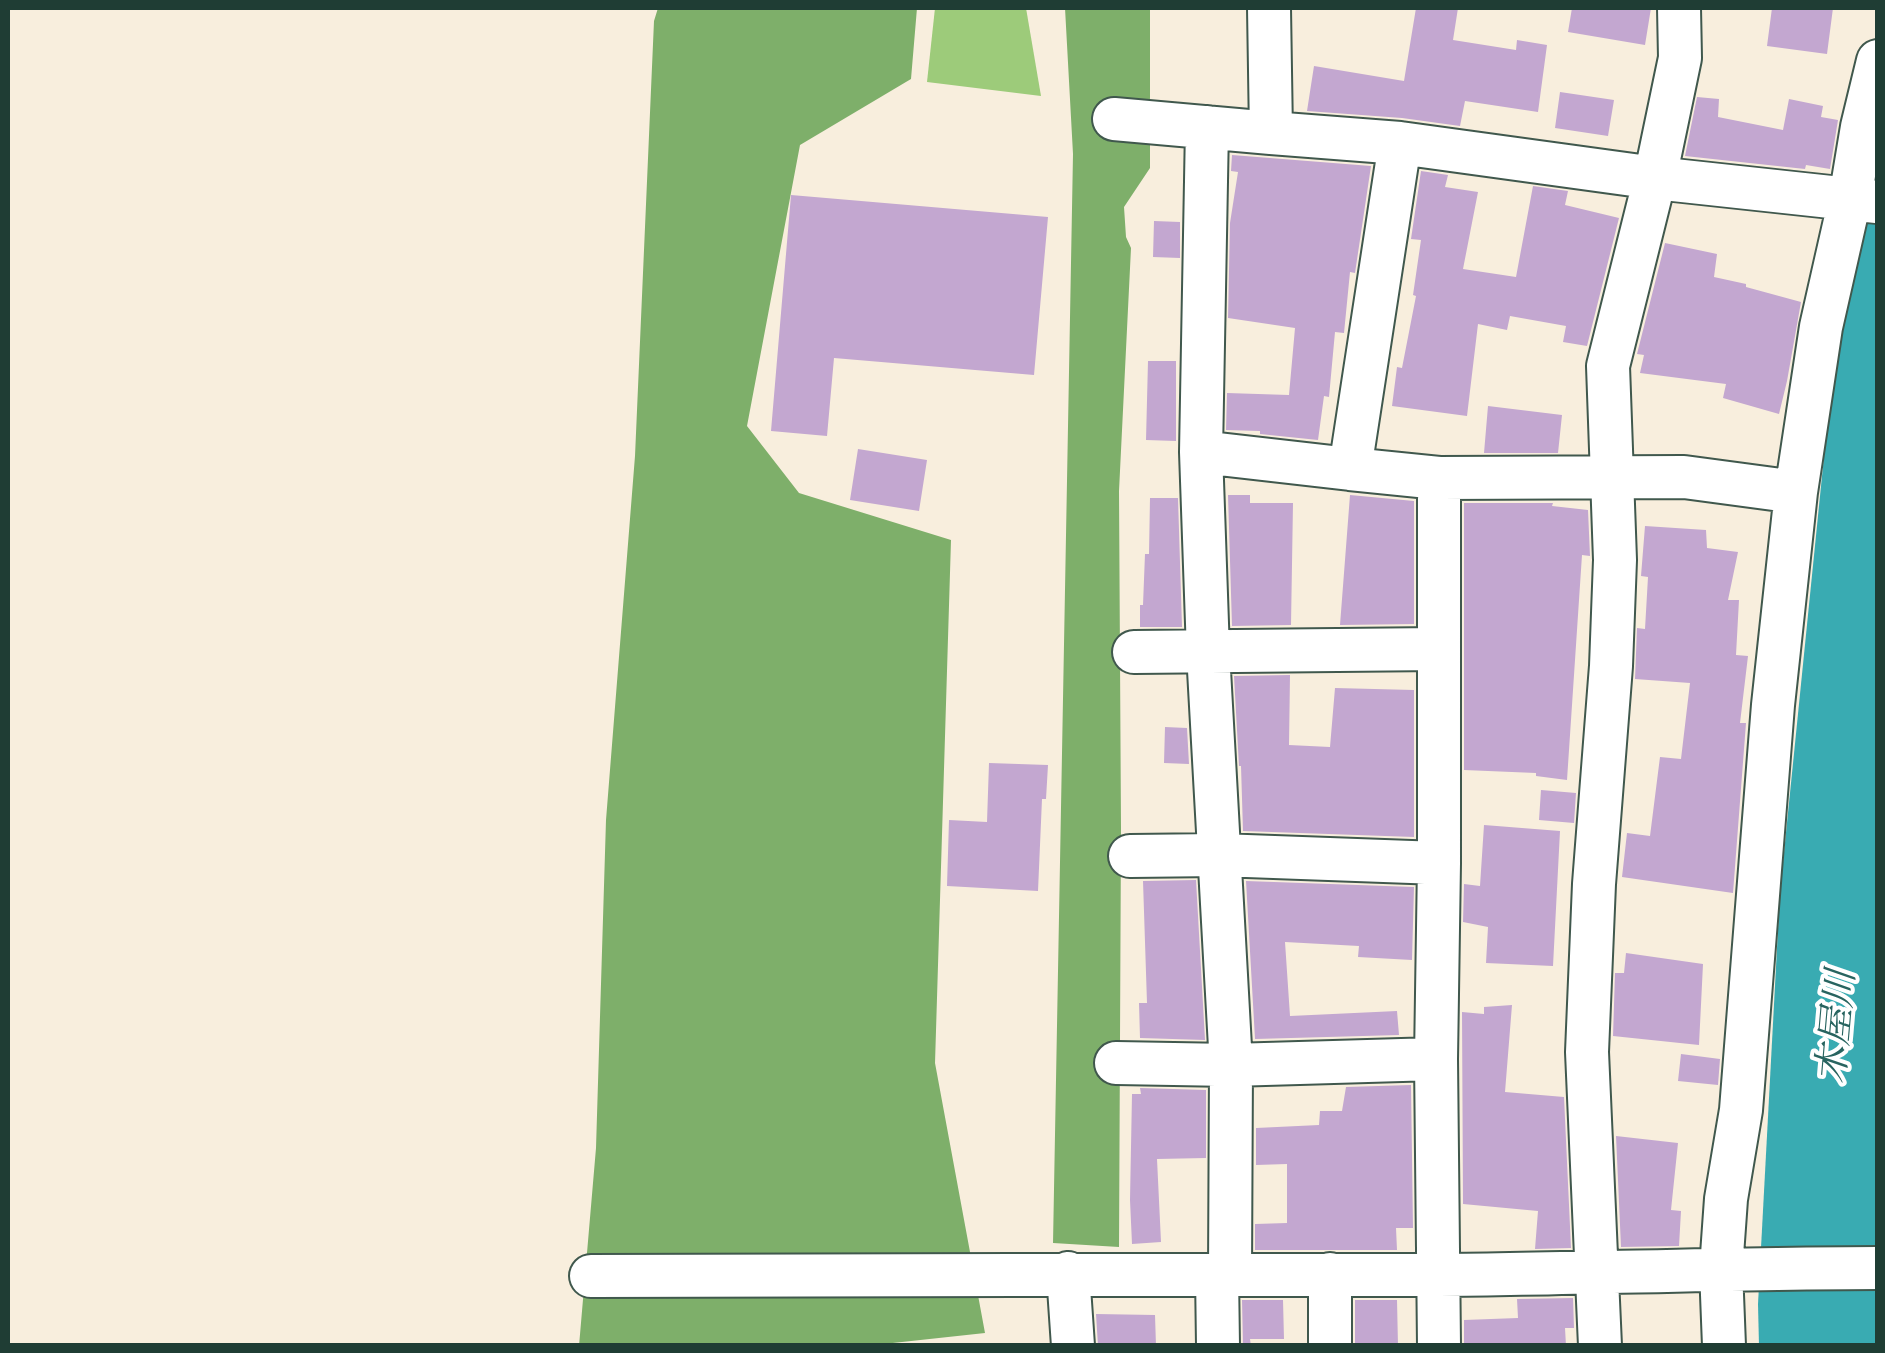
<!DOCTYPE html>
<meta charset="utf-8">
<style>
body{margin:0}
#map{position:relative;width:1885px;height:1353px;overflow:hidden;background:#f8eedd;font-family:Alegreya,serif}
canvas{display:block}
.frame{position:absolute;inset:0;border:10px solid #1f3d34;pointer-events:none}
</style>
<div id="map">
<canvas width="1885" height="1353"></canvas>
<div class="frame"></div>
</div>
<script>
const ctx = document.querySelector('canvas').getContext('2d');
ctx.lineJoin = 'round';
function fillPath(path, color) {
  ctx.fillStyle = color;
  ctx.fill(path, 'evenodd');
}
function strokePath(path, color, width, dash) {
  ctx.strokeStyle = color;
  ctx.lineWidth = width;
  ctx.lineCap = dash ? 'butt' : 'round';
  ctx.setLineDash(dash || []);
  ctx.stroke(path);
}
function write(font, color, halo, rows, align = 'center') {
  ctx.font = font + ' Alegreya,"Noto Serif JP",serif';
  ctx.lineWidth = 8;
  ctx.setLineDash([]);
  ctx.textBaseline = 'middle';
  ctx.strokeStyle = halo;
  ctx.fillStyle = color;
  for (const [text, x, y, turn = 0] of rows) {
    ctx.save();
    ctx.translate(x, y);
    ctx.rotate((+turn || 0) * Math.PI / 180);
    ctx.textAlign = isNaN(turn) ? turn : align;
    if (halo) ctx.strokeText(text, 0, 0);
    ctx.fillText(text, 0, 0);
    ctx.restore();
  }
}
fillPath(new Path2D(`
 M935 8H1026L1041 96 927 82Z`), '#9dcb7a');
fillPath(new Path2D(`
 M658 8H917L911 79 800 145 747 426 799 493 951 540 935 1063 985 1333 865 1346H579L596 1148 606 820 635 456 654 21Z
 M1065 8H1150V168L1124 207 1126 237 1131 248 1119 491 1121 828 1119 1247 1053 1243 1073 154Z`), '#7eaf6a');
fillPath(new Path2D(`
 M1877 111V1345L1759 1346 1758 1304 1780 892 1850 199Z`), '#39abb2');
fillPath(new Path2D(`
 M1416 8H1458L1453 40 1516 50 1517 40 1547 45 1538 112 1465 101 1460 126 1402 118 1307 111 1314 66 1404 81Z
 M1572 8H1651L1645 45 1568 32Z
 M1772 8H1833L1827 54 1767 46Z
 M1560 92 1614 100 1608 136 1555 128Z
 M1697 97 1719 99 1718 117 1783 130 1789 99 1823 106 1821 117 1838 120 1830 169 1806 165 1805 169 1685 156Z
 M1232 155 1371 166 1355 273 1350 272 1344 333 1335 332 1329 397 1324 396 1318 440 1260 434V431L1226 430 1227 393 1289 395 1295 328 1228 318 1230 223 1238 172 1231 171Z
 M1421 171 1448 175 1445 187 1478 192 1463 269 1516 277 1533 186 1568 191 1565 205 1619 218 1587 346 1563 342 1566 326 1510 316 1507 330 1478 324 1467 416 1392 406 1397 367 1402 368 1416 296 1413 295 1421 240 1411 239Z
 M791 195 1048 217 1034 375 834 358 827 436 771 431Z
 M1154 221 1180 222V258L1153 257Z
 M1665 243 1717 254 1714 277 1746 284V287L1801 302 1787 381 1779 414 1723 398 1726 384 1640 373 1644 355 1637 354Z
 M1148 361H1176V441L1146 440Z
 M1488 406 1562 415 1558 453H1484Z
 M858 449 927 460 919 511 850 500Z
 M1228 495H1250V503H1293L1291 625 1232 626Z
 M1350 495 1414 501V624L1340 625Z
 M1150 498H1178L1182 627H1140V605H1143L1145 554H1149Z
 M1464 503H1553L1552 506 1588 510 1590 556 1582 555 1567 780 1536 776V773L1464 770Z
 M1645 526 1706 530 1707 548 1738 552 1728 600H1739L1736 655 1748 656 1740 723H1746L1733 893 1622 877 1627 833 1650 836 1660 757 1681 759 1690 683 1635 679 1637 628 1645 629 1648 577 1641 576Z
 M1290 675 1289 745 1330 747 1335 688 1414 690V837L1243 831 1241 766H1239L1234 676Z
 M1165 727 1187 728 1189 764 1164 763Z
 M989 763 1048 765 1046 799H1042L1038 891 947 886 949 820 987 822Z
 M1541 790 1576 793 1574 823 1539 820Z
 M1484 825 1560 831 1553 966 1486 963 1488 927 1463 922 1464 884 1480 886Z
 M1196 880 1205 1040 1140 1038 1139 1003H1147L1143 881Z
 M1246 881 1414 887 1412 960 1358 957 1359 946 1285 942 1290 1016 1397 1011 1399 1035 1255 1039Z
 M1626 953 1703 964 1699 1045 1613 1036 1615 973H1624Z
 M1512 1005 1505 1092 1564 1097 1571 1248 1535 1249 1538 1211 1463 1204 1462 1012 1484 1014V1007Z
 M1681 1054 1720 1059 1718 1085 1678 1081Z
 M1411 1085 1413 1228H1396L1397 1250H1255V1224L1287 1223V1164L1256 1165V1128L1319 1125 1320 1111H1342L1346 1087Z
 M1140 1088 1206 1090V1158L1157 1159 1161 1242 1132 1244 1130 1200 1132 1094H1141Z
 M1616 1136 1678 1143 1671 1210 1681 1211 1679 1246 1621 1247Z
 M1573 1298 1574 1328H1565L1566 1346H1464V1320L1518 1318 1517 1299Z
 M1242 1300H1283L1284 1339H1250L1251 1346H1243Z
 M1355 1300H1397L1398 1346H1355Z
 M1096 1314 1155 1315 1156 1346H1098Z`), '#c3a7d0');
const minor = new Path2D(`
 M1269 8 1271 133 1400 143 1655 178 1877 202
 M1114 119 1271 133
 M1207 127 1201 452 1208 652 1231 1065 1230 1274
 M1400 143 1350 469 1439 478 1684 477 1796 492
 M1201 452 1350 469
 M1134 652 1439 649
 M1130 856 1219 855 1439 863
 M1116 1063 1231 1065 1436 1059
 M1068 1273 1073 1346
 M1217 1274 1218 1346
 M1330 1274V1346
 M591 1276C874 1274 1156 1276 1439 1275 1585 1274 1731 1268 1878 1268
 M1439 1346 1436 1059 1439 863V478
 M1600 1346 1587 1052 1594 884 1611 666 1615 560 1608 366 1655 178 1680 58 1679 8
 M1724 1346 1721 1269 1726 1199 1741 1110 1773 705 1796 492 1821 327 1850 199 1862 127 1878 61`);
strokePath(minor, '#40584d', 46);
strokePath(minor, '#fff', 42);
write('italic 38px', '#286460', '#fff', [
 ["木屋川",1839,1027,-85]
]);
</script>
